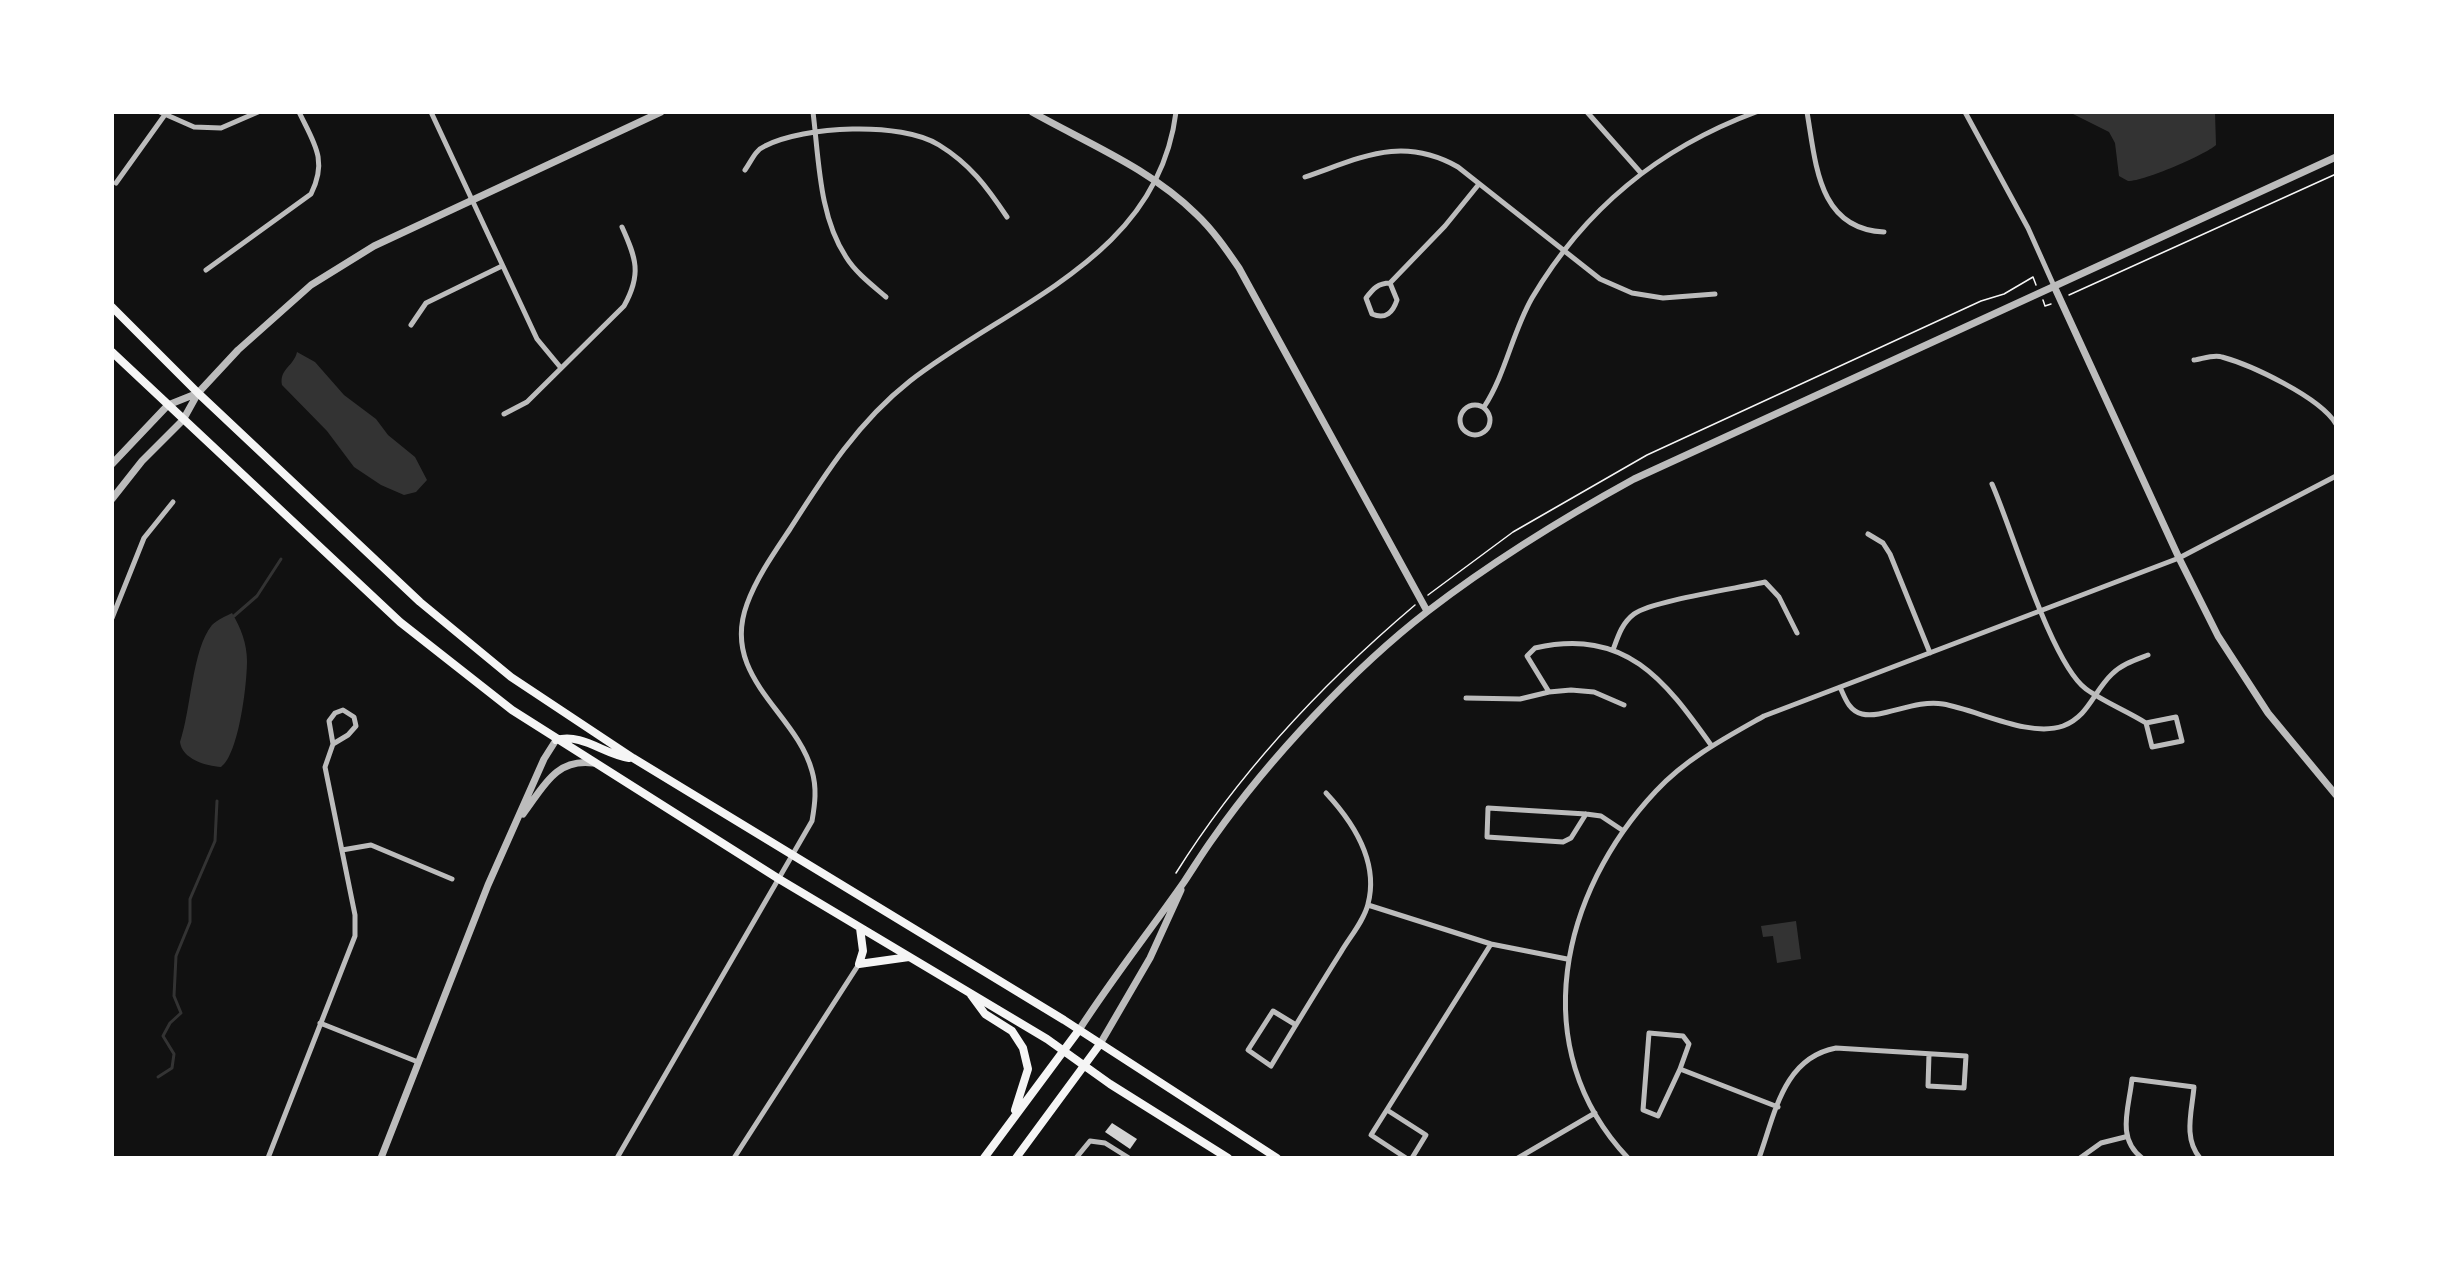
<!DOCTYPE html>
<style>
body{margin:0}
#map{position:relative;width:2448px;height:1270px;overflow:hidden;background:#111;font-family:"Fira Sans Condensed",sans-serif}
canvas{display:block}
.frame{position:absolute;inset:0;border:114px solid #fff;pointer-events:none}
</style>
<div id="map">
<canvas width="2448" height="1270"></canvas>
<div class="frame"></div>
</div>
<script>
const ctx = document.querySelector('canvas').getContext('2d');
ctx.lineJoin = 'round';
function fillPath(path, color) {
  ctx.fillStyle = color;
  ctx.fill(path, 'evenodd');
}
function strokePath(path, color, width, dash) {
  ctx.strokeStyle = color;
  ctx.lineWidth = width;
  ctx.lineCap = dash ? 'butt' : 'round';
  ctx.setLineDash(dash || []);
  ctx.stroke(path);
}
fillPath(new Path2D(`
 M2071 113H2215L2216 145C2205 155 2142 182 2128 181L2119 176 2115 143 2109 132Z
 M297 352 315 362 344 395 376 419 388 435 415 457 427 480 416 492 404 495 381 485 354 467 327 431 282 385C279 369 294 366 297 352Z
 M232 613C241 628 247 644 247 661 247 684 239 754 221 767 206 766 182 759 180 742 191 711 192 649 212 625 217 620 226 616 232 613Z
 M1796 921 1801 959 1777 963 1773 936 1763 937 1761 926Z`), '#333');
strokePath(new Path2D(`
 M234 616 257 596 281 559
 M158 1077 172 1068 174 1054 163 1036 170 1023 181 1013 174 996 176 956 190 922V899L215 841 217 801`), '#333', 3);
fillPath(new Path2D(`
 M1112 1123 1137 1139 1130 1149 1105 1132Z`), '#d3d3d3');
strokePath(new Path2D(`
 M2069 295 2336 174
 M2043 300 2045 306 2051 304
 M1428 595 1513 532 1647 455 1981 301 2004 294 2033 277 2036 285
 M1176 873C1240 771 1323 683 1415 605`), '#f5f5f5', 1.5);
strokePath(new Path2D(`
 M160 112 194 127 221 128 258 112
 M431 112 537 339 561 368
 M813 112C819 160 819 216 846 257 856 273 872 285 886 297
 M1587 112 1641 173
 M1807 112C1816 164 1818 229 1884 232
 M1965 112 2028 228 2054 286
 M745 170C751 162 755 150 765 146 804 126 901 121 939 145 970 164 987 187 1007 217
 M1305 177C1361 158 1401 135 1458 167L1600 279 1632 293 1663 298 1715 294
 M116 183 164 116
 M206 270 311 194C328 160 314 143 299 112
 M1390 283 1397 300C1393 312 1386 320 1372 314L1366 298C1373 289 1378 283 1390 283L1445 226 1479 184
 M411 325 426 303 502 266
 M2194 360C2202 359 2214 354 2222 357 2251 365 2320 397 2336 424
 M1460 420a15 15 0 1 1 30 0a15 15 0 1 1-30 0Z
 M1484 407C1506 373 1512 333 1532 298 1585 208 1659 148 1756 112
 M504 414 527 402 624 306C642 274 636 258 622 227
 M1992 484C2012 529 2051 663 2086 689 2104 702 2127 711 2146 723L2152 747 2182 741 2176 717 2146 723
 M1868 534 1883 543 1890 554 1930 653
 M112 618 144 538 173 502
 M1613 650C1618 636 1622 623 1634 614 1651 601 1739 588 1765 582L1779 597 1797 633
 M1840 687C1845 698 1849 711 1862 714 1883 719 1915 699 1943 704 1978 710 2029 738 2063 726 2089 716 2093 692 2112 674 2122 664 2135 660 2148 655
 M1549 692 1527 656 1535 648C1626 628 1664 679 1711 745
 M1466 698 1520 699 1549 692 1571 690 1594 692 1624 705
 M1586 814 1571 838 1563 842 1487 837 1488 808 1586 814 1601 816 1622 830
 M342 850 371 845 452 879
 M1368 905 1491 944 1567 959
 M320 1023 418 1062
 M1296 1025 1273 1011 1248 1050 1271 1066C1294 1028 1317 990 1341 952 1349 938 1364 921 1368 904 1379 862 1353 822 1326 793
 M1680 1069 1689 1044 1683 1036 1649 1033 1643 1110 1658 1116 1680 1069 1778 1107
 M1387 1110 1426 1135 1412 1158
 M268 1158 355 936V915L325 767 333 744 329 721 335 713 343 710 354 717 356 726 348 735 333 744
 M617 1158 812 821C815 804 817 788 812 771 796 712 720 677 747 604 757 577 774 553 790 529 825 474 858 422 910 381 1010 303 1158 258 1176 112
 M734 1158 859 964
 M1076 1158 1090 1141 1105 1143 1129 1158
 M1406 1158 1371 1135 1491 944
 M1518 1158 1595 1113
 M1628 1158C1524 1048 1561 892 1656 791 1687 758 1725 738 1764 716L2179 558 2336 476
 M1759 1158C1775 1114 1783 1058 1836 1048L1966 1056 1964 1088 1928 1086 1929 1054
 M2080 1158 2101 1143 2125 1137
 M2142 1158C2116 1138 2129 1108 2132 1079L2194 1087C2192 1111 2183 1138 2200 1158`), '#bcbcbc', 5);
strokePath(new Path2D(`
 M1032 112C1087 143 1151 169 1196 214 1213 230 1226 249 1239 268L1427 611
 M2054 286 2179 558 2218 636 2268 713 2336 795
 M112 464 168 405 198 393
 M112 499 142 461 183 420 198 393 238 350 311 285 374 246 661 112
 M523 814C543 788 555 758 593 763
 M1079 1030C1112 979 1149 932 1184 882 1194 867 1203 852 1214 837 1268 760 1354 668 1428 611 1493 561 1563 518 1634 479L2336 157
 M1100 1044 1150 958 1181 890
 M381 1158 488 885 544 759 556 740`), '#bcbcbc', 7);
strokePath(new Path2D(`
 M112 307 198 393 420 602 511 677 633 758 1064 1020 1277 1158
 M112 352 400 622 512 710 779 879 1047 1039 1110 1084 1228 1158
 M556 740C583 733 603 754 629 758
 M860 928 863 951 859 964 909 957
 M971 995 985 1014 1012 1031 1023 1048 1028 1069 1015 1110
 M984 1158 1079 1030
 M1016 1158 1100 1044`), '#f5f5f5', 8);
</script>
